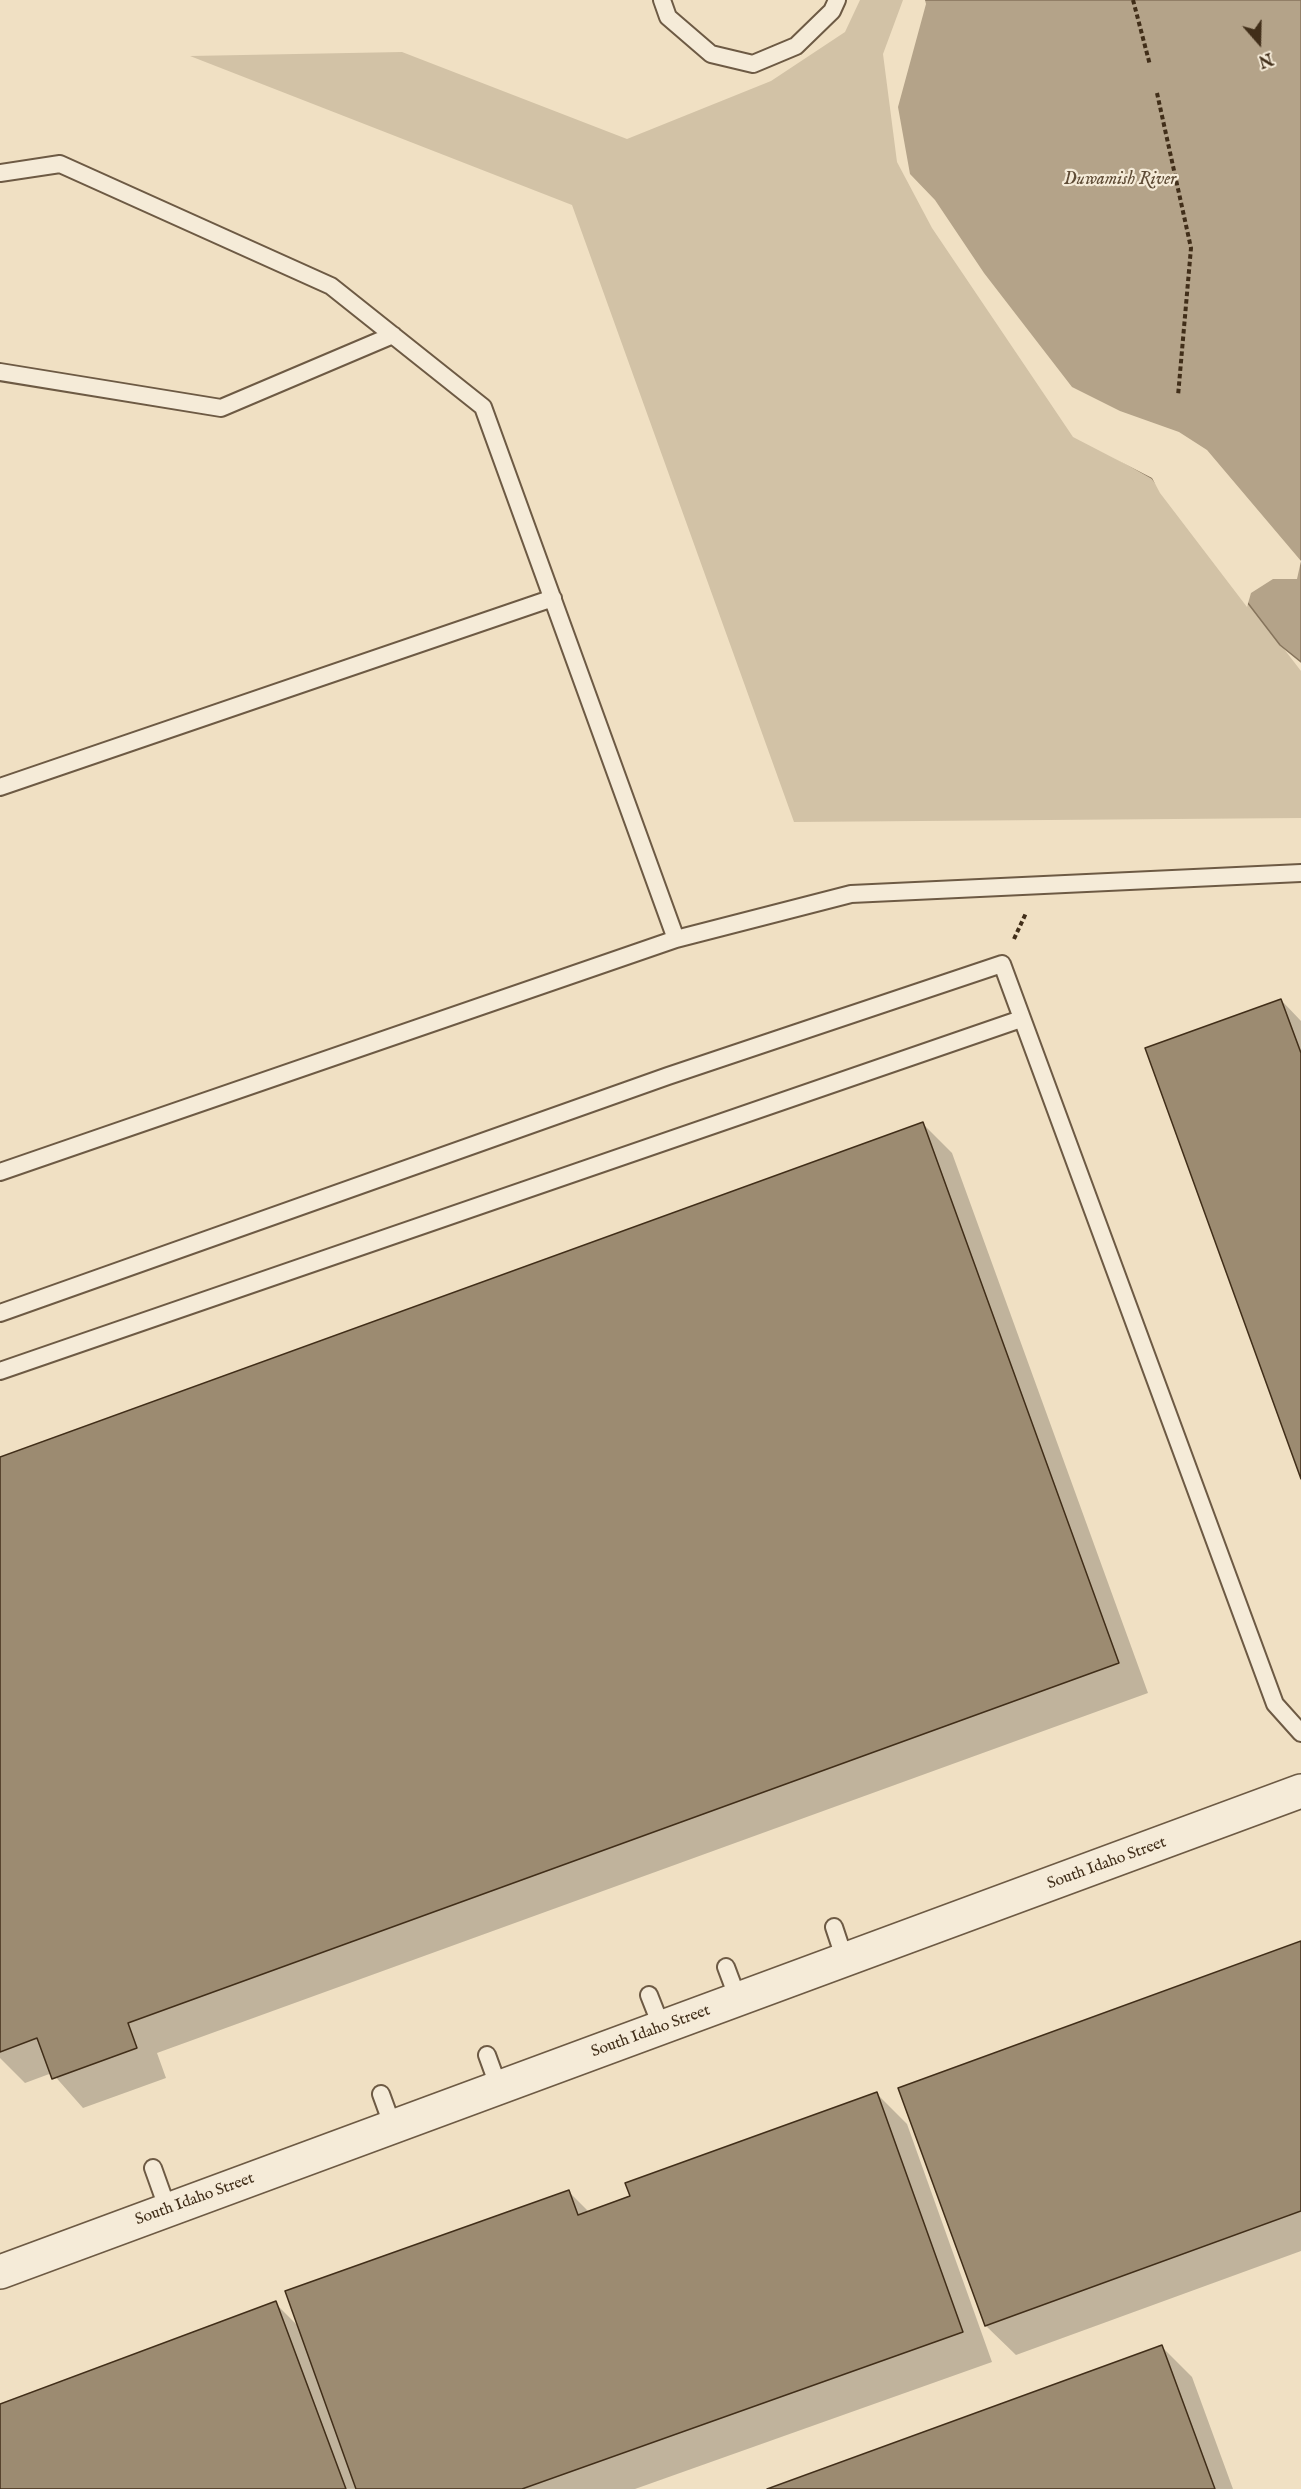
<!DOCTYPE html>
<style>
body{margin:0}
#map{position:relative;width:1301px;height:2489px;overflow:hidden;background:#f0e0c3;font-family:"IM FELL English",serif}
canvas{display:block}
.north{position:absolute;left:1229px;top:12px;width:60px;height:60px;-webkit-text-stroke:4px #f5ebd8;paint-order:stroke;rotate:160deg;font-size:16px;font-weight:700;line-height:24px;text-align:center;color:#412e19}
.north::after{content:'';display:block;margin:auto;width:21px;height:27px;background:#412e19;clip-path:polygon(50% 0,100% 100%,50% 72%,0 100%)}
</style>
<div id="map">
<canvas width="1301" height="2489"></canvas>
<div class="north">N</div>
</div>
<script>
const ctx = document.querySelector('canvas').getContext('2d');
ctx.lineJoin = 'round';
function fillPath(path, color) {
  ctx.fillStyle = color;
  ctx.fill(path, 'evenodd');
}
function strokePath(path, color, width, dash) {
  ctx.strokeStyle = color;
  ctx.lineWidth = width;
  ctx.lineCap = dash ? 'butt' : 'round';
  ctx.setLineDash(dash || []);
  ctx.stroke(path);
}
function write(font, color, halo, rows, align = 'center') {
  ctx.font = font + ' "IM FELL English",serif';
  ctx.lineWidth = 4.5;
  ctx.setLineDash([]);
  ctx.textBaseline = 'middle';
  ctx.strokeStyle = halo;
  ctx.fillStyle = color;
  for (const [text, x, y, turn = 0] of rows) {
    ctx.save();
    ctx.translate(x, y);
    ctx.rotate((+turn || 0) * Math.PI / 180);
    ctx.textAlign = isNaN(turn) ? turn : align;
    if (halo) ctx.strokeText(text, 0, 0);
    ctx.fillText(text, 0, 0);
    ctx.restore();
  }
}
fillPath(new Path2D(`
 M860 0H907L1152 478 1301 671V818L794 822 572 205 190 56 402 52 627 139 771 81 845 32Z`), '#d2c2a6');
const water = new Path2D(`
 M907 0H1301V662L1280 645 1152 478 1076 435 900 161 886 55Z`);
fillPath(water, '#b4a389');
strokePath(water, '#86745c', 1.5);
fillPath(new Path2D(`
 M903 0H925L926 4 898 107 910 174 935 200 984 273 1072 387 1120 411 1179 432 1207 450 1301 561 1297 579H1273L1251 593 1247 607 1160 493 1152 478 1073 437 932 228 897 162 883 54Z`), '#f0e0c3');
fillPath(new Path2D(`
 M1281 1000 1301 1021V1475Z
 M922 1123 952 1153 1148 1693 157 2053 166 2078 83 2108 52 2073 25 2083 0 2058V1458Z
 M1301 1942V2251L1016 2355 986 2326Z
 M877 2094 907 2124 992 2362 635 2489H0V2406L275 2303 300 2328 569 2192 589 2212Z
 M1162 2347 1192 2377 1233 2489H772Z`), '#0003');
const building = new Path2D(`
 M1281 999 1301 1053V1479L1145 1048Z
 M923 1122 1119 1663 128 2023 137 2048 52 2079 37 2038 0 2052V1457Z
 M1301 1941V2211L985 2326 898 2088Z
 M877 2092 963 2332 522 2489H356L285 2291 569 2190 578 2215 630 2196 625 2183Z
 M276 2301 346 2489H0V2404Z
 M1162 2345 1215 2489H767Z`);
fillPath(building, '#9c8b71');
strokePath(building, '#412e19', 1.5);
const lane = new Path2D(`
 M662 0 668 17 711 54 753 64 796 46 832 11 837 0
 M0 173 60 164 331 286 483 407 676 939
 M0 372 221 408 393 335
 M0 787 553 598
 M0 1172 676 939 851 894 1301 873
 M0 1313 668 1076 1002 964 1275 1704 1301 1733
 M0 1371 1021 1019
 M834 1927 845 1960
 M726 1967 738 1999
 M649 1995 662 2028
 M487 2055 499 2088
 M381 2094 393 2127
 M153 2168 168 2210`);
const street = new Path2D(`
 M0 2272 1301 1791`);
strokePath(lane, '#6d5a44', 20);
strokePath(street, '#6d5a44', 36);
strokePath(new Path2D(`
 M1133 0 1150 65
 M1157 93 1191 248 1178 396
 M1014 939 1026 913`), '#412e19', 4, [4.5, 3]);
strokePath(lane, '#f5ebd8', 16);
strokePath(street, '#f5ebd8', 33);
write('16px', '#412e19', '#f5ebd8', [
 ["South Idaho Street",1107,1864,-20],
 ["South Idaho Street",651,2032,-20],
 ["South Idaho Street",195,2200,-20]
]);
write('italic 18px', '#5e4b35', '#f5ebd8', [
 ["Duwamish River",1120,180]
]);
</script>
